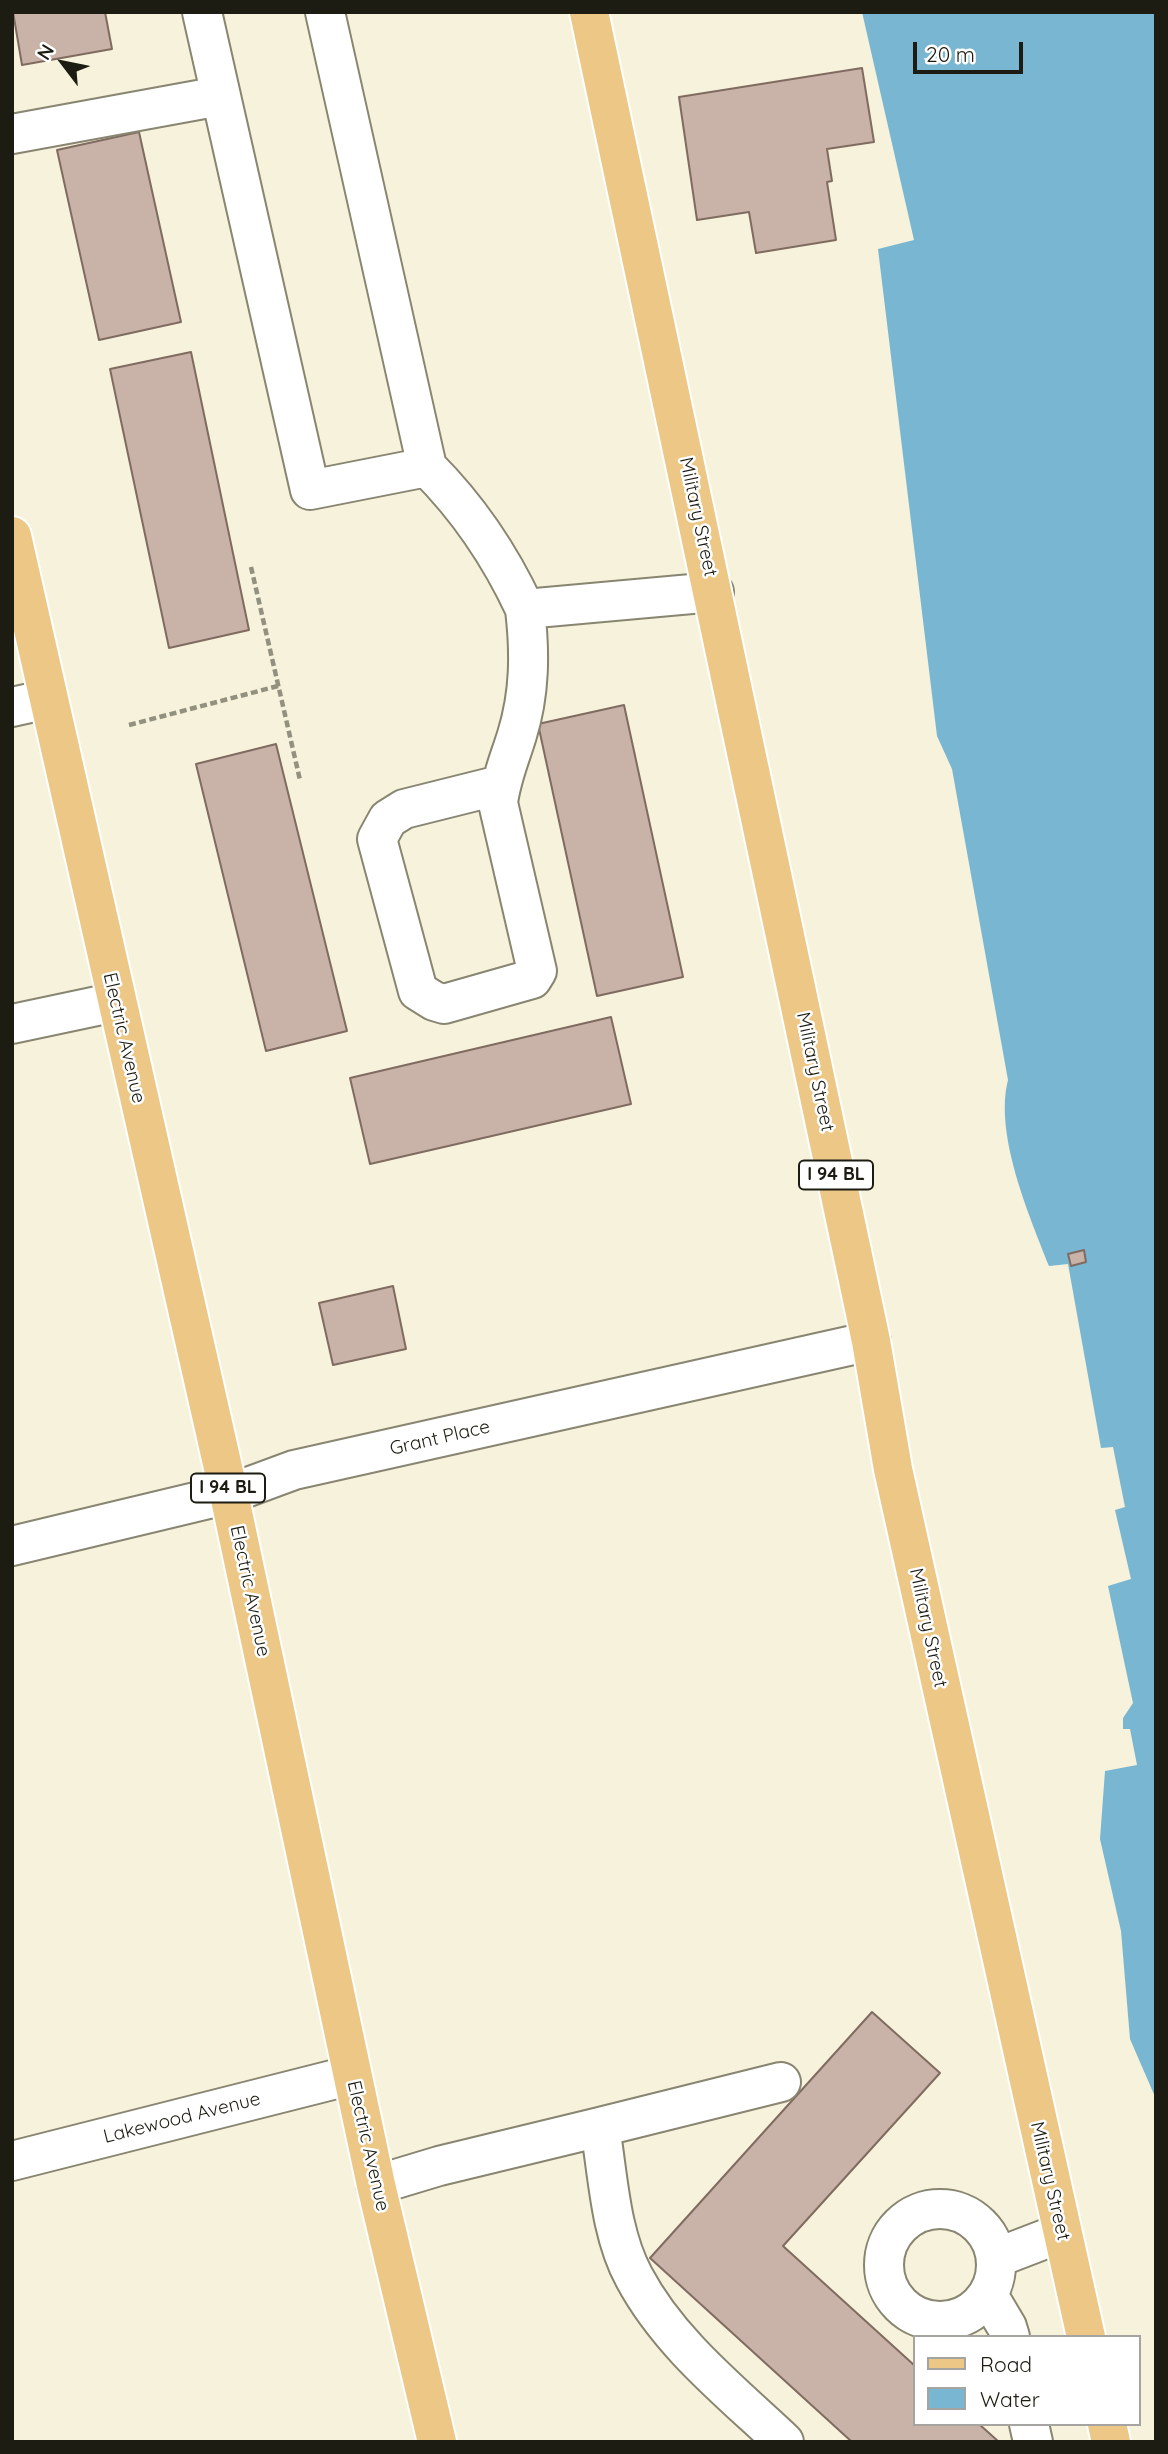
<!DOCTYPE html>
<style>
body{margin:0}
#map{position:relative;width:1168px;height:2454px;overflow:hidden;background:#f6f2db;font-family:Quicksand,sans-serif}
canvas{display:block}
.frame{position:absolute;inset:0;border:14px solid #1d1c13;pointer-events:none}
.legend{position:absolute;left:913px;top:2335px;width:228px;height:91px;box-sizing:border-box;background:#fff;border:2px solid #a5a4a1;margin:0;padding:9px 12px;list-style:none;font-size:21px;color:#1d1c13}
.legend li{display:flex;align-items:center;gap:14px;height:35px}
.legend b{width:35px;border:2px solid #a5a4a1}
.north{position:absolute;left:28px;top:28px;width:70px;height:70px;-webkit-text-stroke:5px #fff;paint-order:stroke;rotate:302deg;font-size:19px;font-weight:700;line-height:28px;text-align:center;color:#1d1c13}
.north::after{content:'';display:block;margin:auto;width:24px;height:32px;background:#1d1c13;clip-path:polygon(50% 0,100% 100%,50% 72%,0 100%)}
.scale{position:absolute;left:913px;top:42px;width:110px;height:32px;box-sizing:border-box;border:4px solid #1d1c13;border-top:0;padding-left:9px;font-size:21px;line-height:24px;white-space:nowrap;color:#1d1c13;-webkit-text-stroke:5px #fff;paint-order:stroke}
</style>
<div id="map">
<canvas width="1168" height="2454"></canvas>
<div class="frame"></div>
<ul class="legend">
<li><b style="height:9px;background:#ecc786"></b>Road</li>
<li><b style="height:19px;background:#79b6d1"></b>Water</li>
</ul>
<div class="north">N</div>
<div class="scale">20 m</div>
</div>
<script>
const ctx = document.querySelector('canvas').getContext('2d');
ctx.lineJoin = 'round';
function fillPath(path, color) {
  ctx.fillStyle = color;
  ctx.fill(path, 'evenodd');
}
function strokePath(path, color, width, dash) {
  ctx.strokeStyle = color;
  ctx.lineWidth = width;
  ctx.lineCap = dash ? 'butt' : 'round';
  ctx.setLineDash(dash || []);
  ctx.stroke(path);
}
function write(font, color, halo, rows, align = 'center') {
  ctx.font = font + ' Quicksand,sans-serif';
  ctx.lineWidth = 5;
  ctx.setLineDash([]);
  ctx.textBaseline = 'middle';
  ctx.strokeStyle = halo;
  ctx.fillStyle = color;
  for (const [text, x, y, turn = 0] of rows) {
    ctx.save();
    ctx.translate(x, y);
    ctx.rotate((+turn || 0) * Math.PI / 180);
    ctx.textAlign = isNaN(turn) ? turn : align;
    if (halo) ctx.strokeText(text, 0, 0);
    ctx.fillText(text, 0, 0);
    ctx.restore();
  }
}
fillPath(new Path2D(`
 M862 12H1156V2099L1130 2039 1121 1931 1100 1839 1105 1771 1137 1765 1130 1729H1123V1718L1133 1703 1108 1586 1131 1579 1115 1510 1125 1507 1113 1447 1101 1448 1068 1264 1049 1266C1029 1215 994 1134 1008 1080L952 769 937 736 878 249 914 240Z`), '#79b6d1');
const building = new Path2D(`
 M13 12H105L112 49 22 65Z
 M862 68 874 142 827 149 832 181 827 182 836 240 756 253 749 212 697 220 679 97Z
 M139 132 181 322 99 340 57 150Z
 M191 352 249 630 169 648 110 369Z
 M624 705 683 977 597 996 538 724Z
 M276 744 347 1031 266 1051 196 764Z
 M611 1017 631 1104 370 1164 350 1078Z
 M1084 1250 1086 1262 1071 1266 1068 1254Z
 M393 1286 406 1349 333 1365 319 1303Z
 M872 2012 940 2073 783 2246 914 2365V2424H979L999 2442H852L650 2258Z`);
fillPath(building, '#c9b2a7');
strokePath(building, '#806b61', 2);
const minor = new Path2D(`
 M202 12 310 490 427 467 325 12
 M12 134 220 96
 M427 467C469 509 500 555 525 609L714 592
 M12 707 48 699
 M500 785 404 809 388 819 377 839 418 991 434 1001 444 1004 532 979 537 971 498 803C501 778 510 758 517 735 530 693 530 652 525 609
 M12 1024 116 1002
 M12 1546 229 1494 294 1470 871 1341
 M600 2127 781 2082
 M12 2161 352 2075
 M376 2185 439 2166 600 2127C608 2175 610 2233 634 2277 669 2343 730 2391 784 2442
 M884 2265a56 56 0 1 1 112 0a56 56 0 1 1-112 0Z
 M996 2258 1061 2233
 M988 2295 1007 2327 1010 2337
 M1029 2424 1033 2442`);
const major = new Path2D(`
 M589 12 871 1341 893 1469 1086 2337
 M12 536 229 1494 376 2185 437 2442
 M1107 2424 1111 2442`);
strokePath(minor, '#888571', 42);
strokePath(major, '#fff', 42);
strokePath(new Path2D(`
 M251 567 300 780
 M129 725 278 686`), '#92907f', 4.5, [7, 3.5]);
strokePath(minor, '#fff', 38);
strokePath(major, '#ecc786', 38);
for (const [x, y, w] of [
 [836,1175,74],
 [228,1488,74]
]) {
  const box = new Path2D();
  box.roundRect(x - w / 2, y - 14.5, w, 29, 5);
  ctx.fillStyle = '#fff';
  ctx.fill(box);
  strokePath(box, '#1d1c13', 2);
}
write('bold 18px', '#1d1c13', null, [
 ["I 94 BL",836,1175],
 ["I 94 BL",228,1488]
]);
write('19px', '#1d1c13', '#fff', [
 ["Military Street",698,517,78],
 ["Electric Avenue",124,1038,77],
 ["Military Street",815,1072,78],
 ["Grant Place",440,1438,-13],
 ["Electric Avenue",250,1591,78],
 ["Military Street",928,1628,78],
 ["Lakewood Avenue",182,2118,-14],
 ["Electric Avenue",368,2146,77],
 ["Military Street",1050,2181,77]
]);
</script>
